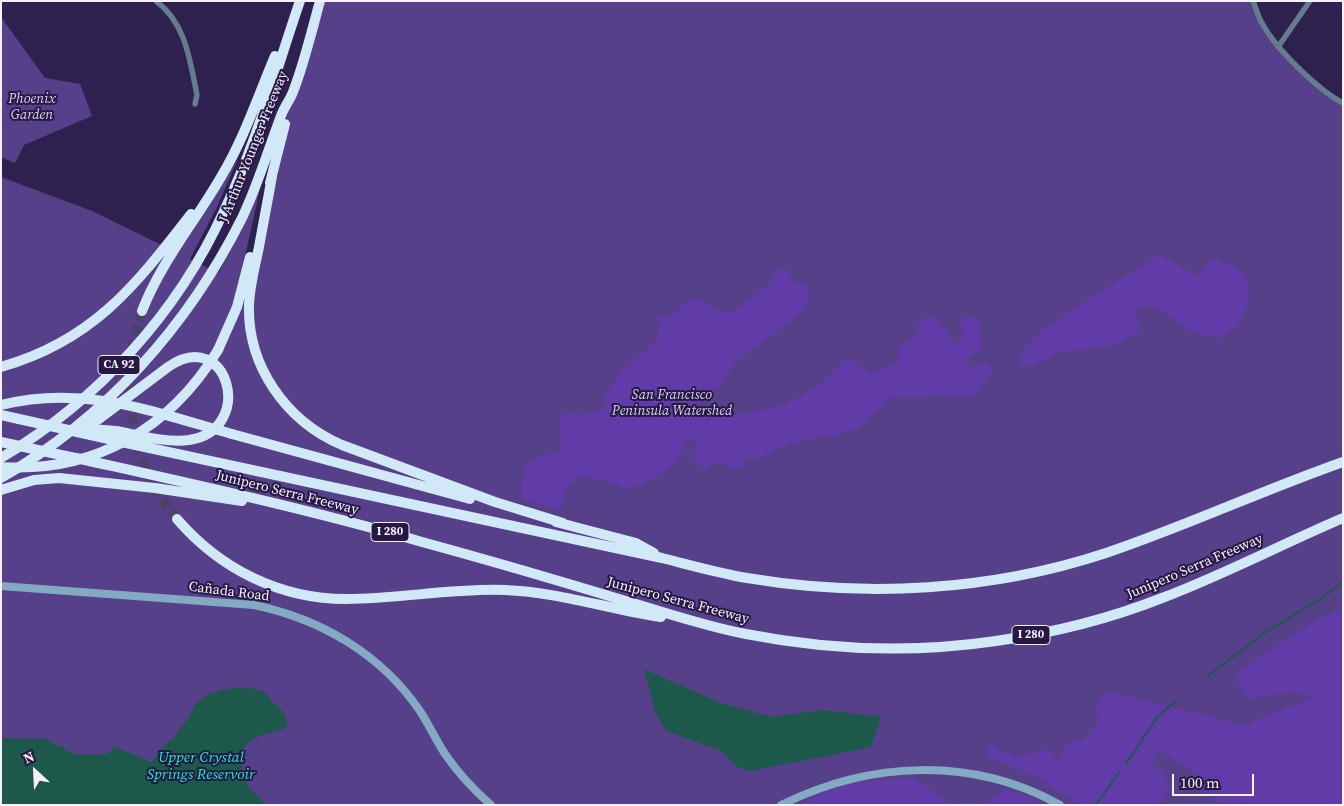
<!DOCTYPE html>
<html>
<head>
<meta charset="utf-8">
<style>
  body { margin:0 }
  #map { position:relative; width:1344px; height:806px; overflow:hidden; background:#2f214f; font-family:"Source Serif 4",serif }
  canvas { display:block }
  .frame { position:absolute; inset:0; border:2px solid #f4f1fd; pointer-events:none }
  .north { position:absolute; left:10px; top:746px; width:50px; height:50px; -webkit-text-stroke:4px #261744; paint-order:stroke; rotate:335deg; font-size:14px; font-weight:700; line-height:20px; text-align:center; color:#f4f1fd }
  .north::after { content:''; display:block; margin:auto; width:18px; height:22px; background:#f4f1fd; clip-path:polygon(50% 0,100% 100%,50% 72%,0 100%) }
  .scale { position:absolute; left:1172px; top:774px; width:82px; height:22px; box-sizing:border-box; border:2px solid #f4f1fd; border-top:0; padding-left:6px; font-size:15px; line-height:18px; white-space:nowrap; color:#f4f1fd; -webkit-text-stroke:4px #261744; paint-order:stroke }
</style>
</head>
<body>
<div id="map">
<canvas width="1344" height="806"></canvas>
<div class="frame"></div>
<div class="north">N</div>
<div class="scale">100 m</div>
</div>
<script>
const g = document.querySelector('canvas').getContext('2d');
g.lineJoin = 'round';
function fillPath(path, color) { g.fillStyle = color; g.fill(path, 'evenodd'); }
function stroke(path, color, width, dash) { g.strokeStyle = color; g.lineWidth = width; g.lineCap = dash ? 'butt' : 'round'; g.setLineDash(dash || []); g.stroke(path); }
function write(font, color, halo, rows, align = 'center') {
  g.font = font + ' "Source Serif 4",serif'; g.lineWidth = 4; g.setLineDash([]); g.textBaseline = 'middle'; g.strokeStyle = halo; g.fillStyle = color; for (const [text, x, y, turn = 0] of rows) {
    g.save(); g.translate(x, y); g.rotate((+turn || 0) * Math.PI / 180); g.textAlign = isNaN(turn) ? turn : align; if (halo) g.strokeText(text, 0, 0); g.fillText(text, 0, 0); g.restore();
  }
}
fillPath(new Path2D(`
  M320,1H1253L1262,23L1278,47L1322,91L1343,103V805H1V177L92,211L178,253L208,208L239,157L216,209L190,259L218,273L235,243L260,189L239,283L250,289L276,160L293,92Z
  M1,17L45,78L80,84L92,116L24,145L15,163L1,157Z`), '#57408a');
fillPath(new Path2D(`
  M1158,255L1184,268L1195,277L1213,258C1221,261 1231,264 1238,269C1258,283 1248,316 1232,330C1229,333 1223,336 1219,338L1189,331L1159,307H1138L1136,317L1141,331L1116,345L1061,352L1036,364L1021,368L1019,365L1024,350L1038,334L1101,290L1145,266Z
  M777,267L787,270L794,283L800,282L810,285L807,299L802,312L734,363L724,377L723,385L696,407L700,414C735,418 777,411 806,393C814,388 826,381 832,374C840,365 835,366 849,359L873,374L901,360L897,349L917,334V324L925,317L936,318L947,332L952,344L964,340L961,321L968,316L978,319L981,339V350L966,358L964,362L973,368L987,362L992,368L987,380L975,394L963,398L943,394L927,397H890L878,412L868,414L866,424L835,436L819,437L789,444L757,459L750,457L744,460L745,466C733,471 727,467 718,461L707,467H701L694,459L696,439L685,441C683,447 681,455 678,459C666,474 644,483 627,489L604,480L580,476L566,488L560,510L522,498C522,491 521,481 523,474C527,457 548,454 562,452L559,416L567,413L579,415L606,409L603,398L622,371L658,340L659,316L674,315L690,298L704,301L714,310L732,312L769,285Z
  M1343,608V772L1341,774L1343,780V805H1251L1249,803L1225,805L1206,793L1201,776L1159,750L1152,763L1165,772L1168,791L1159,805H1082L1037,777L987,756V744L1018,758L1049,749L1058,762L1068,743L1085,738L1100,720L1095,708L1105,691L1244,725L1314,698L1291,692L1247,699L1236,681L1240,670L1314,622Z
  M914,778L950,805H795L846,783Z
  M1005,789L1027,796L1045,805H982Z`), '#613ba8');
fillPath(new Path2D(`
  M644,669L718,702L771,717L823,710L882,717L871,747L750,771L737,767L722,751L666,731L656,714Z
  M237,687C249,689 265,687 270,700C281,707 286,714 288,727C266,737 252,731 239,755L247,785L266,805H1V738L49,739L52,743L58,746L62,745L65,750L79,755L106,754L116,747L151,762L166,743L172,740L189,717L194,705L211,693Z`), '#1c594b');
stroke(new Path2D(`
  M1208,676L1266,632L1325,596L1343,582
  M1126,764L1158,716L1176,701
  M1096,805L1120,771`), '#1c594b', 2);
stroke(new Path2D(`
  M142,311C118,382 129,461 177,519`), '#4d4069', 10, [10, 5]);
stroke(new Path2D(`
  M156,1C186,23 190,61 197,95L195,104
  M1253,1C1256,8 1258,17 1262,23C1275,48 1318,90 1343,103
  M1278,47L1310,1`), '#647c8b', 5.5);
stroke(new Path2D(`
  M1,586L254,605C321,619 381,654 420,711C429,725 436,740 445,754C458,773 474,790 491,805
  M781,805C870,761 972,756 1060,805`), '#83aac2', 8);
stroke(new Path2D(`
  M272,176C268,200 263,224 259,247C255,266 250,285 249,304C247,366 286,421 342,445L495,502L563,523
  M270,183L285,124
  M142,311C161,262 195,222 221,177C244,139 258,96 275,56
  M218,350L237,307L250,257
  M1,367C93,341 135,286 191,214
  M1,415L19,419
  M83,431L168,367C229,325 256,430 189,440C165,443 138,435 116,431
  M232,434L470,499
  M117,441L662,558C690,565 718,573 747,578C866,598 991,591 1106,553C1186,526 1263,490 1343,462
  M1,458C98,400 177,314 224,211C256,144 276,71 300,1
  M76,458C192,484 308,509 422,542C488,560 553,579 619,599C661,611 703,626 746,634C827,650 914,653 996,641C1052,633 1109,619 1162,598C1223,575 1282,544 1343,518
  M1,478C106,418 188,326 242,218C258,185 268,150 281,116C284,107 290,100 293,92C304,64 312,30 320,1
  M1,490L34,480L59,478L155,488L242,501
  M177,519C220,569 280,599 346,599C399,599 452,588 505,590C558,592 609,609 661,617
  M556,522L636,543L654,553`), '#d1e8f7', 10);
stroke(new Path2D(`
  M1,405C84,384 153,412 232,434
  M19,419L113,440
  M79,428L116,431
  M1,442L75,458
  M1,467C94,473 170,429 218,350`), '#d1e8f7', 10);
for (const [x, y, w] of [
  [119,365,42],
  [390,532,38],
  [1031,635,38]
]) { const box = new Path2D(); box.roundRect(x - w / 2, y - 9.5, w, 19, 4); g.fillStyle = '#261744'; g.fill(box); stroke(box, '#f4f1fd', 1); }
write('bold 12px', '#f4f1fd', null, [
  ["CA 92",119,365],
  ["I 280",390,532],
  ["I 280",1031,635]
]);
write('italic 14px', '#d8d2ee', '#261744', [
  ["Phoenix",32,99],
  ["Garden",32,115],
  ["San Francisco",672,395],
  ["Peninsula Watershed",672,411]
]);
write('14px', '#f4f1fd', '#261744', [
  ["J Arthur Younger Freeway",254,147,-68],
  ["Junipero Serra Freeway",287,493,14],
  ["Junipero Serra Freeway",1195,567,-23],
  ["Cañada Road",229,592,7],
  ["Junipero Serra Freeway",678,601,15]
]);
write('italic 15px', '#1bedc7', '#261744', [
  ["Upper Crystal",201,758],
  ["Springs Reservoir",201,775]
]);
</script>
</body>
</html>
